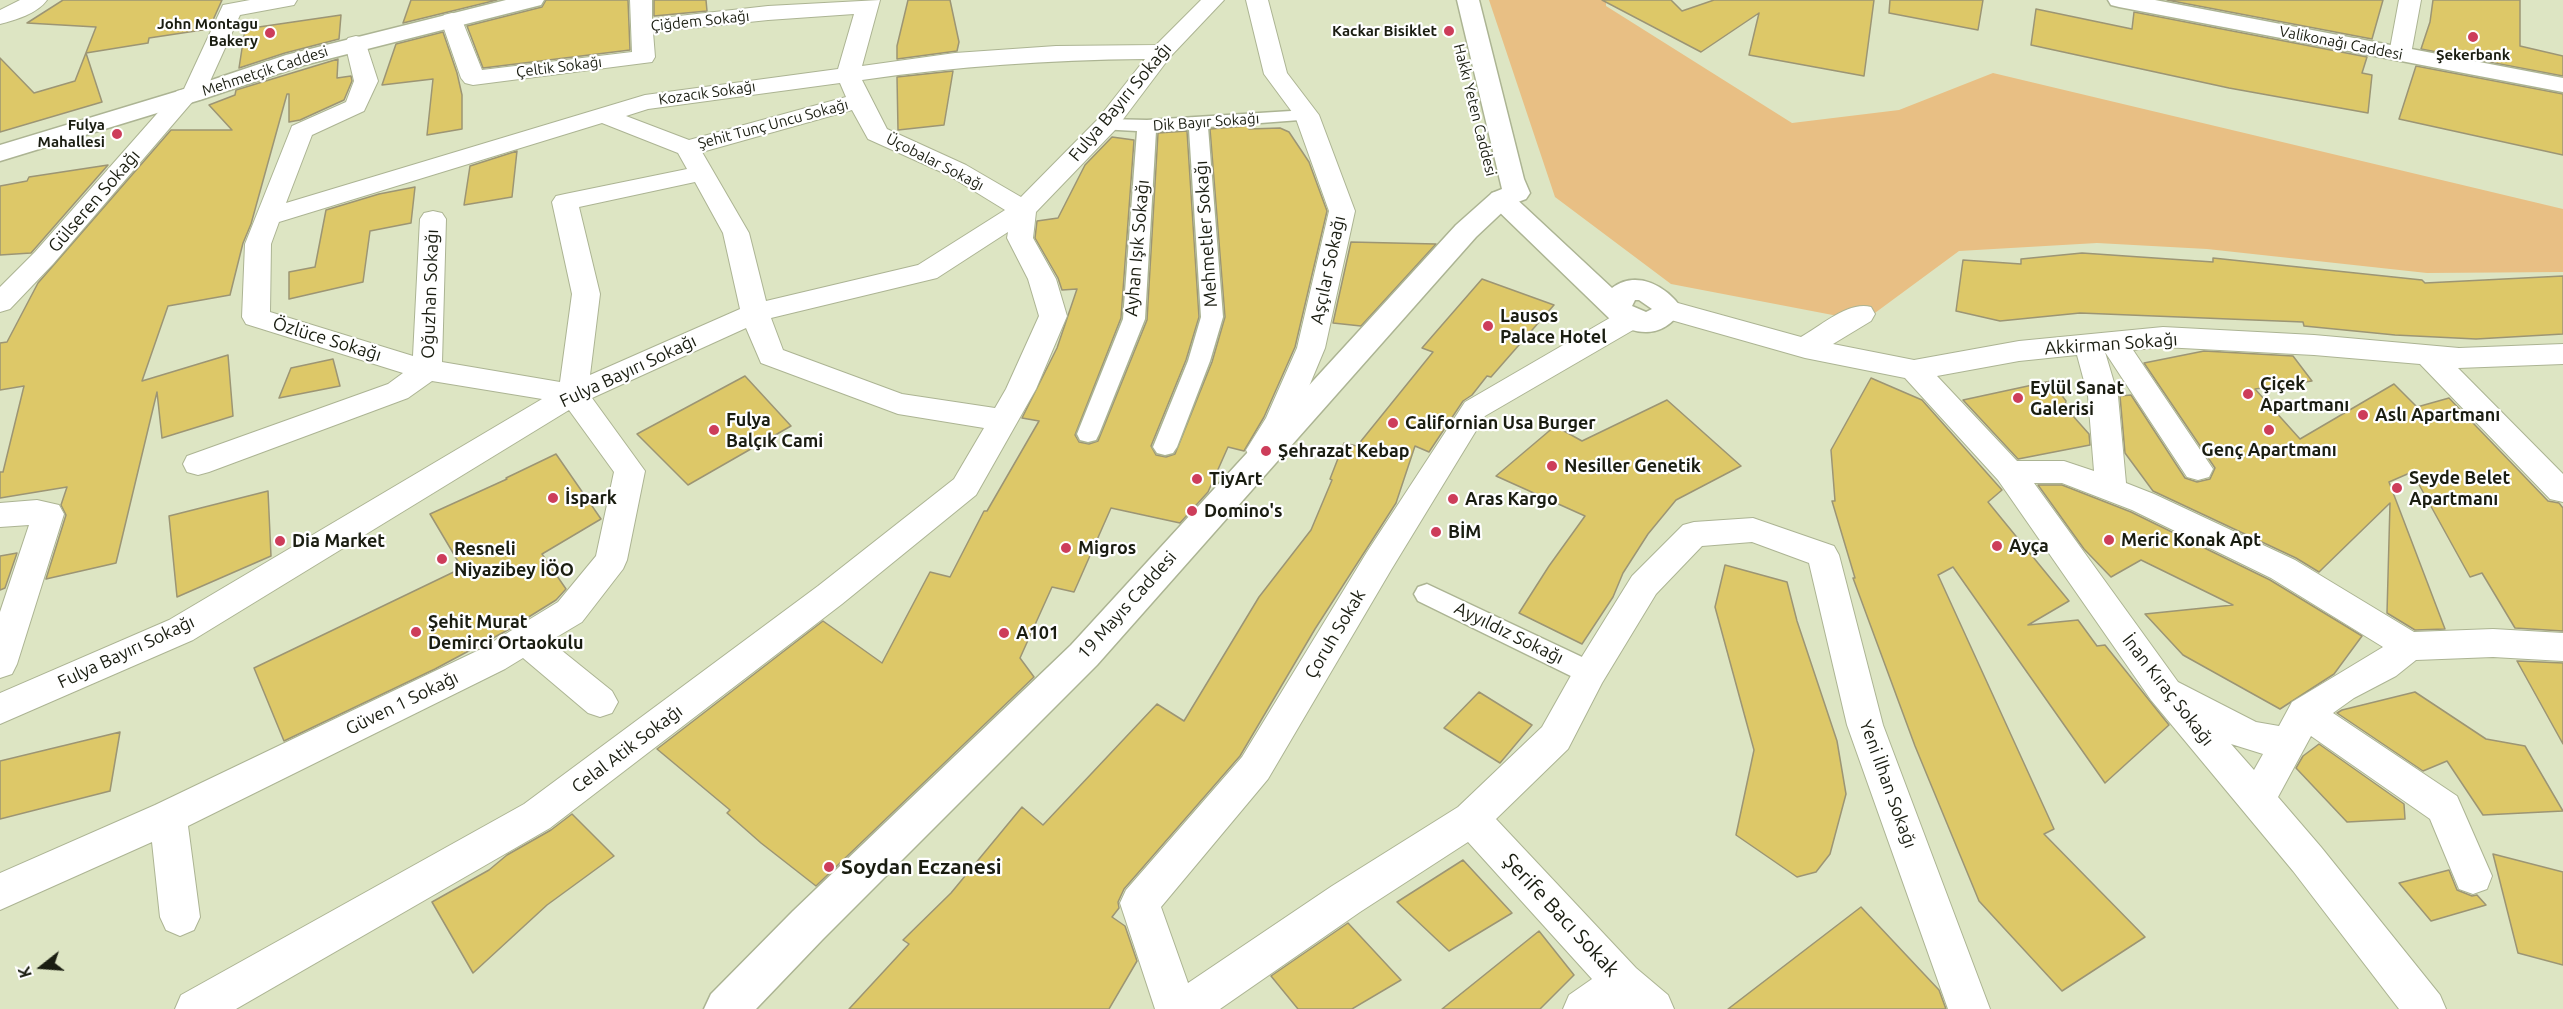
<!DOCTYPE html>
<html>
<head>
<meta charset="utf-8">
<style>
  body { margin:0 }
  #map { position:relative; width:2563px; height:1009px; overflow:hidden; background:#dde5c3; font-family:Ubuntu,sans-serif }
  canvas { display:block }
  .north { position:absolute; left:12px; top:937px; width:60px; height:60px; -webkit-text-stroke:4px #fff; paint-order:stroke; rotate:253deg; font-size:16px; font-weight:700; line-height:24px; text-align:center; color:#1a1d11 }
  .north::after { content:''; display:block; margin:auto; width:21px; height:27px; background:#1a1d11; clip-path:polygon(50% 0,100% 100%,50% 72%,0 100%) }
</style>
</head>
<body>
<div id="map">
<canvas width="2563" height="1009"></canvas>
<div class="north">K</div>
</div>
<script>
const g = document.querySelector('canvas').getContext('2d');
g.lineJoin = 'round';
function fillPath(path, color) { g.fillStyle = color; g.fill(path, 'evenodd'); }
function stroke(path, color, width, dash) { g.strokeStyle = color; g.lineWidth = width; g.lineCap = dash ? 'butt' : 'round'; g.setLineDash(dash || []); g.stroke(path); }
function write(font, color, halo, rows, align = 'center') {
  g.font = font + ' Ubuntu,sans-serif'; g.lineWidth = 4.5; g.setLineDash([]); g.textBaseline = 'middle'; g.strokeStyle = halo; g.fillStyle = color; for (const [text, x, y, turn = 0] of rows) {
    g.save(); g.translate(x, y); g.rotate((+turn || 0) * Math.PI / 180); g.textAlign = isNaN(turn) ? turn : align; if (halo) g.strokeText(text, 0, 0); g.fillText(text, 0, 0); g.restore();
  }
}
fillPath(new Path2D(`
  M1489,0H1606V6L1792,123L1899,110L1993,73L2563,209V272L2427,273L2207,249L2097,243L1959,251L1864,321L1671,284L1555,197Z`), '#e8bf84');
const building = new Path2D(`
  M63,0H222L209,29L149,38L148,43L86,53L102,102L0,132V58L34,93L75,81L96,27L27,23Z
  M411,0H497L403,23Z
  M546,0H628L630,50L483,68L467,26L542,7Z
  M654,0H706L707,11L654,16Z
  M908,0H950L959,42L957,51L897,59V46Z
  M1602,0H1671L1682,11L1714,0H1874L1864,76L1749,55L1759,13L1701,52Z
  M1890,0H1983L1978,30L1889,13Z
  M2167,0H2383L2372,39Z
  M2433,0H2520V46L2563,56V76L2421,49L2430,22Z
  M2036,9L2132,29L2134,12L2367,57L2362,73L2372,75L2368,113L2229,88L2031,45Z
  M341,15L339,39L285,53L239,68L245,29Z
  M443,32L457,73L462,95V129L427,135L433,79L382,85L396,44Z
  M338,59L337,78L351,76L352,81L344,100L300,120L289,122V94H287L251,224L243,243L230,295L168,306L142,381L228,355L233,416L162,438L157,392L116,563L46,579L66,515L61,505L67,487L0,498V472H3L24,386L0,390V343L7,342L38,283L171,130H232L209,105L235,95L236,90Z
  M2416,66L2563,94V155L2399,119Z
  M953,71L944,125L898,130L897,77Z
  M1248,126L1249,129L1280,128L1289,132L1309,162L1327,211L1295,347L1264,417L1244,451L1228,447L1208,492L1180,523L1111,508L1074,592L1052,587L1020,658L1034,677L816,886L761,843L727,813L730,810L657,749L823,621L882,663L930,572L950,577L984,511H987L1039,421L1022,418L1057,348L1077,289L1062,290L1058,278L1035,238L1037,221L1058,218L1085,165L1112,137L1134,140L1121,318L1075,435L1079,442L1089,444L1098,441L1147,320L1158,133L1187,131L1199,317L1186,360L1151,446L1156,455L1166,457L1175,454L1212,362L1225,317L1210,129Z
  M517,151L512,197L464,205L470,166Z
  M108,165L31,253L0,255V186L27,181L29,177Z
  M415,187L411,223L370,231L363,282L289,299V272L315,267L326,210L379,194Z
  M1351,242L1436,244L1361,326L1333,323Z
  M2082,253L2213,262V258L2422,280L2425,283L2563,276V334L2476,339L2395,335L2304,326L2303,322L2080,313L2000,321L1956,311L1963,260L2021,264V259Z
  M1482,279L1554,305L1491,377L1487,376L1472,395L1463,401L1429,452L1415,446L1396,503L1315,629L1240,756L1124,889L1118,902L1119,908L1112,917L1125,926L1137,961L1109,1009H849L909,944L903,940L951,893L1022,807L1043,825L1157,704L1184,721L1259,597L1311,530L1332,480L1330,479L1344,443L1357,446L1433,352L1422,348Z
  M2204,351L2293,356L2312,381L2255,389L2300,439L2394,384L2417,407L2449,398L2548,501L2559,503L2563,508V631L2515,628L2482,573L2470,577L2412,472L2389,482L2445,629L2415,630L2387,613L2390,503L2319,572L2296,558L2153,491L2125,453L2120,396L2131,395L2185,478L2197,482L2210,479L2215,468L2144,363Z
  M333,359L340,386L279,398L291,368Z
  M745,376L791,426L688,485L637,434Z
  M1871,378L1922,400L2002,490L1988,502L2069,601L2028,625L2078,620L2097,646L2105,645L2169,725L2105,783L1953,567L1938,575L2054,829L2044,834L2145,937L2062,991L1979,901L1915,746L1853,578H1855L1832,501H1835L1831,450Z
  M2051,381L2066,401L2065,407L2089,434L2090,445L2018,459L1963,400Z
  M1667,400L1741,466L1676,500L1648,534L1623,573L1613,597L1582,644L1519,613L1549,566L1585,516L1496,476L1555,426L1582,441Z
  M556,454L601,519L542,554L566,589L556,600L506,631L435,669L284,741L254,668L462,568L430,514L507,479L506,478Z
  M2038,485H2062L2131,512L2270,580L2362,636L2334,674L2280,709L2183,655L2145,614L2233,605L2141,560L2111,577L2084,549Z
  M268,491L271,556L177,597L169,516Z
  M17,553L5,588L0,590V556Z
  M1725,565L1787,582L1797,621L1837,741L1846,794L1830,854L1816,872L1797,877L1736,835L1754,750L1715,607Z
  M2517,661L2563,663V744Z
  M1479,692L1532,725L1500,763L1444,728Z
  M2415,692L2486,739L2525,746L2563,811L2483,815L2447,761L2423,771L2337,713L2342,710Z
  M120,732L110,791L0,819V761Z
  M2319,744L2404,804L2405,819L2347,822L2296,768L2303,756Z
  M572,814L614,856L547,905L473,973L432,902L489,870L507,855L551,830Z
  M2493,854L2563,872V965L2518,953Z
  M1463,860L1512,913L1449,951L1397,902Z
  M2449,870L2457,890L2472,896L2477,895L2486,905L2431,921L2399,883Z
  M1861,907L1939,990L1946,1009H1728Z
  M1348,923L1401,980L1352,1009H1298L1271,976Z
  M1539,931L1574,975L1540,1009H1442Z`);
fillPath(building, '#ddc868');
stroke(building, '#9c9574', 1.5);
const pedestrian = new Path2D(`
  M1307,110L1313,111L1316,115L1313,119L1208,127L1223,317L1210,361L1177,447L1173,453L1165,455L1157,453L1153,447L1188,361L1201,317L1189,129L1156,131L1145,319L1099,434L1096,440L1088,442L1080,440L1077,434L1123,319L1137,131L1099,129L1097,125L1099,121L1106,119L1147,120Z
  M1427,584L1599,665L1603,673L1599,681L1590,684L1581,681L1418,601L1414,594L1418,587Z`);
const minor = new Path2D(`
  M20,0H47C37,14 15,20 0,24V10Z
  M250,0H297L294,5L240,15L202,99L193,101L53,264L10,309L0,312V287L35,252L177,91L184,89L223,5Z
  M630,0H652V19L768,6L880,0L862,66L955,53L1056,46L1156,45L1201,0H1224L1170,57L1115,130L1036,212L1033,238L1056,279L1067,316L1036,389L976,495L842,604L550,828L236,1009H175L181,995L524,804L818,586L954,479L984,428L898,414L761,363L746,328L592,398L645,471L627,560L623,569L582,622L550,641L612,691L618,702L612,713L600,717L588,713L523,658L505,669L188,826L200,917L194,930L180,936L166,930L160,917L152,842L0,910V873L155,805L481,649L558,602L596,556L614,472L569,410L193,640L0,724V693L169,620L542,399L432,381L408,398L209,472L198,475L187,472L183,464L187,456L388,384L403,373L246,324L242,317L245,244L292,126L346,102L354,81L345,43L348,38L356,36L364,38L378,81L364,111L312,135L286,203L645,95L838,69L854,14L768,20L653,32L655,57L652,62L473,85L465,83L461,78L441,20L444,15L452,13L460,15L482,70L632,52ZM1145,59L1097,120L1021,197L966,165L887,129L862,80C959,66 1047,60 1145,59ZM840,83L846,97L689,140L626,116L648,109ZM852,110L868,139L948,175L1005,210L918,265L766,301L749,233L702,152ZM602,123L678,153L687,169L565,194L556,196L552,202L572,294L560,382L442,362L446,219L442,213L433,211L424,213L420,219L413,356L270,312L271,244L279,222ZM695,182L723,233L740,309L590,375L600,294L579,207ZM1008,232L1007,238L1028,279L1039,316L1006,389L995,408L902,394L783,350L771,318L937,278Z
  M1246,0H1268L1287,73L1319,115L1355,211L1325,348L1295,420L1272,458L1261,461L1250,458L1246,450L1266,418L1297,348L1329,211L1295,116L1264,74Z
  M2399,0H2421L2411,54L2408,59L2400,61L2392,59L2389,54Z
  M1667,300L1801,337C1821,326 1848,301 1871,307L1875,314L1871,321L1833,344L1914,360L2019,341L2163,327L2314,335L2459,348L2563,344V364L2458,368L2563,474V502L2550,499L2420,364L2314,355L2163,347L2133,350L2213,469L2209,477L2198,480L2187,477L2105,352L2118,396L2126,483L2154,494L2295,560L2414,632L2493,629L2563,633V661L2493,657L2416,660L2396,676L2354,698L2333,713L2457,796L2492,876L2487,889L2473,894L2459,889L2430,819L2311,736L2278,797L2321,847L2440,995L2446,1009H2399L2293,871L2151,700L1998,480L1905,378L1805,358L1657,316L1653,309L1657,302ZM2077,355L2088,396L2094,471L2064,461H2017L1937,376L2019,361ZM2034,483H2062L2132,510L2271,578L2383,647L2292,702L2279,726L2256,722L2178,682ZM2231,744L2263,754L2254,770Z
  M1630,310L1640,312L1644,319L1640,326L1485,416L1391,570L1268,779L1161,907L1188,983L1332,886L1458,807L1542,727L1578,663L1632,576L1683,525L1694,522L1753,518L1834,546L1839,555L1883,725L1990,1009H1948L1847,725L1809,563L1752,542L1702,546L1656,594L1602,683L1568,749L1496,819L1636,968L1668,995L1674,1009H1563L1569,995L1592,979L1468,842L1360,912L1220,1009H1155L1120,903L1126,890L1242,757L1367,552L1465,402L1620,312Z
  M37,500L59,505L64,514L17,664L12,674L0,678V612L29,525L0,527V503Z`);
const tertiary = new Path2D(`
  M506,0H544L541,5L304,65L203,99L0,161V145L185,89L286,55Z
  M2108,0H2155L2563,78V92L2119,7L2111,5Z
  M1501,191L1510,193L1612,288C1637,269 1668,287 1682,309C1665,338 1637,337 1611,320L1492,205L1488,199L1492,193ZM1635,300H1639L1652,309L1646,312L1632,306Z`);
const secondary = new Path2D(`
  M1457,0H1479L1524,179L1530,193L1526,199L1510,205L1476,237L1097,665L823,939L756,1009H704L711,994L793,911L1071,645L1456,225L1492,193L1502,189Z`);
stroke(pedestrian, '#acb493', 3);
stroke(minor, '#acb493', 2);
stroke(tertiary, '#acb493', 3);
stroke(secondary, '#acb493', 3);
fillPath(pedestrian, '#fff');
fillPath(minor, '#fff');
fillPath(tertiary, '#fff');
fillPath(secondary, '#fff');
for (const [x, y, r, color] of [
  [1449,31,6,"#cd3d5a"],
  [270,33,6,"#cd3d5a"],
  [2473,37,6,"#cd3d5a"],
  [117,134,6,"#cd3d5a"],
  [1488,326,6,"#cd3d5a"],
  [2248,394,6,"#cd3d5a"],
  [2018,398,6,"#cd3d5a"],
  [2363,415,6,"#cd3d5a"],
  [1393,423,6,"#cd3d5a"],
  [714,430,6,"#cd3d5a"],
  [2269,430,6,"#cd3d5a"],
  [1266,451,6,"#cd3d5a"],
  [1552,466,6,"#cd3d5a"],
  [1197,479,6,"#cd3d5a"],
  [2397,488,6,"#cd3d5a"],
  [553,498,6,"#cd3d5a"],
  [1453,499,6,"#cd3d5a"],
  [1192,511,6,"#cd3d5a"],
  [1436,532,6,"#cd3d5a"],
  [2109,540,6,"#cd3d5a"],
  [280,541,6,"#cd3d5a"],
  [1997,546,6,"#cd3d5a"],
  [1066,548,6,"#cd3d5a"],
  [442,559,6,"#cd3d5a"],
  [416,632,6,"#cd3d5a"],
  [1004,633,6,"#cd3d5a"],
  [829,867,6,"#cd3d5a"]
]) { const dot = new Path2D(); dot.arc(x, y, r, 0, 2 * Math.PI); g.fillStyle = color; g.fill(dot); stroke(dot, '#fff', 2); }
write('15px', '#1a1d11', '#fff', [
  ["Çiğdem Sokağı",700,21,-6],
  ["Valikonağı Caddesi",2341,43,11],
  ["Çeltik Sokağı",559,67,-7],
  ["Mehmetçik Caddesi",265,71,-18],
  ["Kozacık Sokağı",707,93,-8],
  ["Hakkı Yeten Caddesi",1475,110,76],
  ["Dik Bayır Sokağı",1206,122,-4],
  ["Şehit Tunç Uncu Sokağı",773,124,-15],
  ["Üçobalar Sokağı",935,162,27]
]);
write('bold 15px', '#1a1d11', '#fff', [
  ["John Montagu",258,24],
  ["Bakery",258,41],
  ["Kackar Bisiklet",1437,31],
  ["Şekerbank",2473,55,"center"],
  ["Fulya",105,125],
  ["Mahallesi",105,142]
], 'right');
write('18px', '#1a1d11', '#fff', [
  ["Fulya Bayırı Sokağı",1120,102,-50],
  ["Gülseren Sokağı",94,201,-49],
  ["Mehmetler Sokağı",1206,234,-94],
  ["Ayhan Işık Sokağı",1137,248,-85],
  ["Aşçılar Sokağı",1328,270,-78],
  ["Oğuzhan Sokağı",430,294,-88],
  ["Özlüce Sokağı",327,339,17],
  ["Akkirman Sokağı",2111,344,-4],
  ["Fulya Bayırı Sokağı",628,371,-25],
  ["19 Mayıs Caddesi",1127,605,-48],
  ["Ayyıldız Sokağı",1509,633,26],
  ["Çoruh Sokak",1335,634,-59],
  ["Fulya Bayırı Sokağı",126,652,-25],
  ["İnan Kıraç Sokağı",2168,690,52],
  ["Güven 1 Sokağı",402,703,-26],
  ["Celal Atik Sokağı",627,749,-37],
  ["Yeni İlhan Sokağı",1888,784,70]
]);
write('bold 18px', '#1a1d11', '#fff', [
  ["Lausos",1500,316],
  ["Palace Hotel",1500,337],
  ["Çiçek",2260,384],
  ["Apartmanı",2260,405],
  ["Eylül Sanat",2030,388],
  ["Galerisi",2030,409],
  ["Aslı Apartmanı",2375,415],
  ["Fulya",726,420],
  ["Balçık Cami",726,441],
  ["Californian Usa Burger",1405,423],
  ["Genç Apartmanı",2269,450,"center"],
  ["Şehrazat Kebap",1278,451],
  ["Nesiller Genetik",1564,466],
  ["Seyde Belet",2409,478],
  ["Apartmanı",2409,499],
  ["TiyArt",1209,479],
  ["İspark",565,498],
  ["Aras Kargo",1465,499],
  ["Domino's",1204,511],
  ["BİM",1448,532],
  ["Meric Konak Apt",2121,540],
  ["Dia Market",292,541],
  ["Ayça",2009,546],
  ["Migros",1078,548],
  ["Resneli",454,549],
  ["Niyazibey İÖO",454,570],
  ["Şehit Murat",428,622],
  ["Demirci Ortaokulu",428,643],
  ["A101",1016,633]
], 'left');
write('bold 21px', '#1a1d11', '#fff', [
  ["Soydan Eczanesi",841,867]
], 'left');
write('21px', '#1a1d11', '#fff', [
  ["Şerife Bacı Sokak",1561,915,47]
]);
</script>
</body>
</html>
